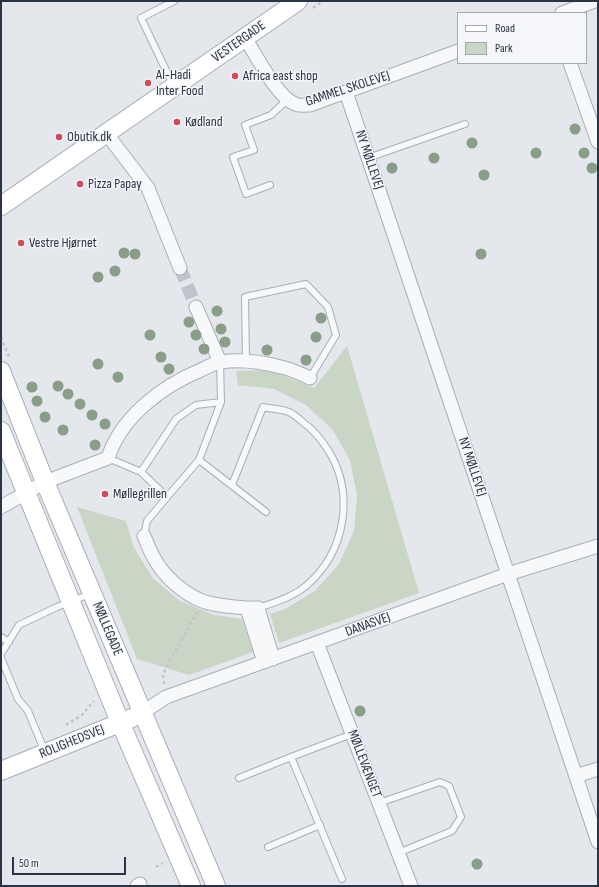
<!DOCTYPE html>
<html>
<head>
<meta charset="utf-8">
<style>
  body { margin:0 }
  #map { position:relative; width:599px; height:887px; overflow:hidden; background:#e4e7ec; font-family:"Sofia Sans Condensed",sans-serif }
  canvas { display:block }
  .frame { position:absolute; inset:0; border:2px solid #2b3445; pointer-events:none }
  .legend { position:absolute; left:457px; top:12px; width:130px; height:52px; box-sizing:border-box; background:#f4f6f9; border:1px solid #a4a8b1; margin:0; padding:5px 7px; list-style:none; font-size:12px; color:#2b3445 }
  .legend li { display:flex; align-items:center; gap:8px; height:20px }
  .legend b { width:20px; border:1px solid #a4a8b1 }
  .scale { position:absolute; left:12px; top:857px; width:114px; height:18px; box-sizing:border-box; border:2px solid #2b3445; border-top:0; padding-left:5px; font-size:12px; line-height:14px; white-space:nowrap; color:#2b3445; -webkit-text-stroke:3px #f4f6f9; paint-order:stroke }
</style>
</head>
<body>
<div id="map">
<canvas width="599" height="887"></canvas>
<div class="frame"></div>
<ul class="legend">
<li><b style="height:5px;background:#fff"></b>Road</li>
<li><b style="height:11px;background:#c9d6c5"></b>Park</li>
</ul>
<div class="scale">50 m</div>
</div>
<script>
const g = document.querySelector('canvas').getContext('2d');
g.lineJoin = 'round';
function fillPath(path, color) { g.fillStyle = color; g.fill(path, 'evenodd'); }
function stroke(path, color, width, dash) { g.strokeStyle = color; g.lineWidth = width; g.lineCap = dash ? 'butt' : 'round'; g.setLineDash(dash || []); g.stroke(path); }
function write(font, color, halo, rows, align = 'center') {
  g.font = font + ' "Sofia Sans Condensed",sans-serif'; g.lineWidth = 3; g.setLineDash([]); g.textBaseline = 'middle'; g.strokeStyle = halo; g.fillStyle = color; for (const [text, x, y, turn = 0] of rows) {
    g.save(); g.translate(x, y); g.rotate((+turn || 0) * Math.PI / 180); g.textAlign = isNaN(turn) ? turn : align; if (halo) g.strokeText(text, 0, 0); g.fillText(text, 0, 0); g.restore();
  }
}
fillPath(new Path2D(`
  M347,346L419,593L279,643L270,614L285,609L315,591L339,564L354,531L357,495L350,460L332,429L306,405L274,389L238,385L236,371L269,370L314,388Z
  M77,507L126,521L134,548L153,578L180,601L214,615L242,619L253,652L189,675L137,659Z`), '#c9d6c5');
stroke(new Path2D(`
  M180,268L196,307`), '#bfc3cb', 13, [13, 6]);
const lane = new Path2D(`
  M173,85L141,18L174,1
  M368,158L465,124
  M270,185L246,194L233,157L254,150L245,125L271,115L287,100
  M246,361L245,297L306,284L328,307L336,335L310,378
  M108,458L141,472L167,497L147,521L144,536
  M199,460L266,512
  M141,472L176,419L196,405L221,402
  M232,485L263,407C271,409 281,409 289,412C296,415 303,423 309,427C317,434 322,441 328,450C355,493 346,551 307,585C293,597 276,602 258,608
  M167,497L199,460L221,402L220,362
  M1,637L9,642
  M1,654L19,625L57,607L90,594
  M1,658L18,699L28,711L45,752
  M239,778L291,757
  M379,803L440,782L449,786L461,817L452,831L398,853
  M268,847L320,825
  M342,879L291,757L352,734`);
const street = new Path2D(`
  M562,13L595,1
  M245,38C257,56 276,96 295,104C299,106 306,105 310,105L458,51
  M570,63L598,142
  M346,92L598,842
  M106,133L148,188L180,268
  M196,307L220,362
  M1,507L45,482L108,458C121,417 162,386 201,370C207,367 214,363 221,362C240,359 262,362 281,367C291,369 301,374 310,378
  M144,536C147,543 150,551 154,558C164,577 185,595 205,602C219,606 233,607 247,608L264,662
  M247,608H258L273,659
  M317,643L411,886
  M142,713L166,697L508,574L598,546
  M576,776L598,769
  M137,886L140,884`);
const secondary = new Path2D(`
  M1,206L298,1
  M1,371L45,482L216,886
  M1,431L120,722L191,886
  M1,771L132,718`);
stroke(lane, '#a9aeb7', 8);
stroke(street, '#a9aeb7', 15);
stroke(secondary, '#a9aeb7', 20);
stroke(new Path2D(`
  M313,8L323,1
  M1,337L9,357
  M164,684L163,674L197,612
  M66,725L82,715L94,701
  M156,867L163,863`), '#c2c5cb', 2.5, [3, 3]);
stroke(lane, '#f7f8fa', 6);
stroke(street, '#f7f8fa', 13);
stroke(secondary, '#fff', 18);
g.fillStyle = '#899d89';
for (const [x, y] of [
  [575,129],
  [472,143],
  [536,153],
  [584,153],
  [434,158],
  [392,168],
  [592,168],
  [484,175],
  [124,253],
  [135,254],
  [481,254],
  [115,271],
  [98,277],
  [217,311],
  [321,318],
  [189,322],
  [221,329],
  [150,335],
  [196,335],
  [316,337],
  [225,342],
  [204,349],
  [267,350],
  [161,357],
  [306,360],
  [98,364],
  [169,369],
  [118,377],
  [58,386],
  [32,387],
  [68,394],
  [37,401],
  [80,404],
  [92,415],
  [45,417],
  [105,424],
  [63,430],
  [95,445],
  [360,711],
  [477,864]
]) { g.beginPath(); g.arc(x, y, 5.5, 0, 2 * Math.PI); g.fill(); }
for (const [x, y, r, color] of [
  [235,76,4,"#d1495b"],
  [148,83,4,"#d1495b"],
  [177,122,4,"#d1495b"],
  [59,137,4,"#d1495b"],
  [80,184,4,"#d1495b"],
  [21,243,4,"#d1495b"],
  [105,494,4,"#d1495b"]
]) { const dot = new Path2D(); dot.arc(x, y, r, 0, 2 * Math.PI); g.fillStyle = color; g.fill(dot); stroke(dot, '#f4f6f9', 1.5); }
write('14px', '#2b3445', '#f4f6f9', [
  ["VESTERGADE",239,42,-35],
  ["GAMMEL SKOLEVEJ",348,89,-18],
  ["NY MØLLEVEJ",369,160,71],
  ["NY MØLLEVEJ",472,467,71],
  ["DANASVEJ",368,625,-20],
  ["MØLLEGADE",107,629,67],
  ["ROLIGHEDSVEJ",72,742,-22],
  ["MØLLEVÆNGET",364,764,69]
]);
write('14px', '#2b3445', '#f4f6f9', [
  ["Al-Hadi",156,75],
  ["Inter Food",156,91],
  ["Africa east shop",243,76],
  ["Kødland",185,122],
  ["Obutik.dk",67,137],
  ["Pizza Papay",88,184],
  ["Vestre Hjørnet",29,243],
  ["Møllegrillen",113,494]
], 'left');
</script>
</body>
</html>
